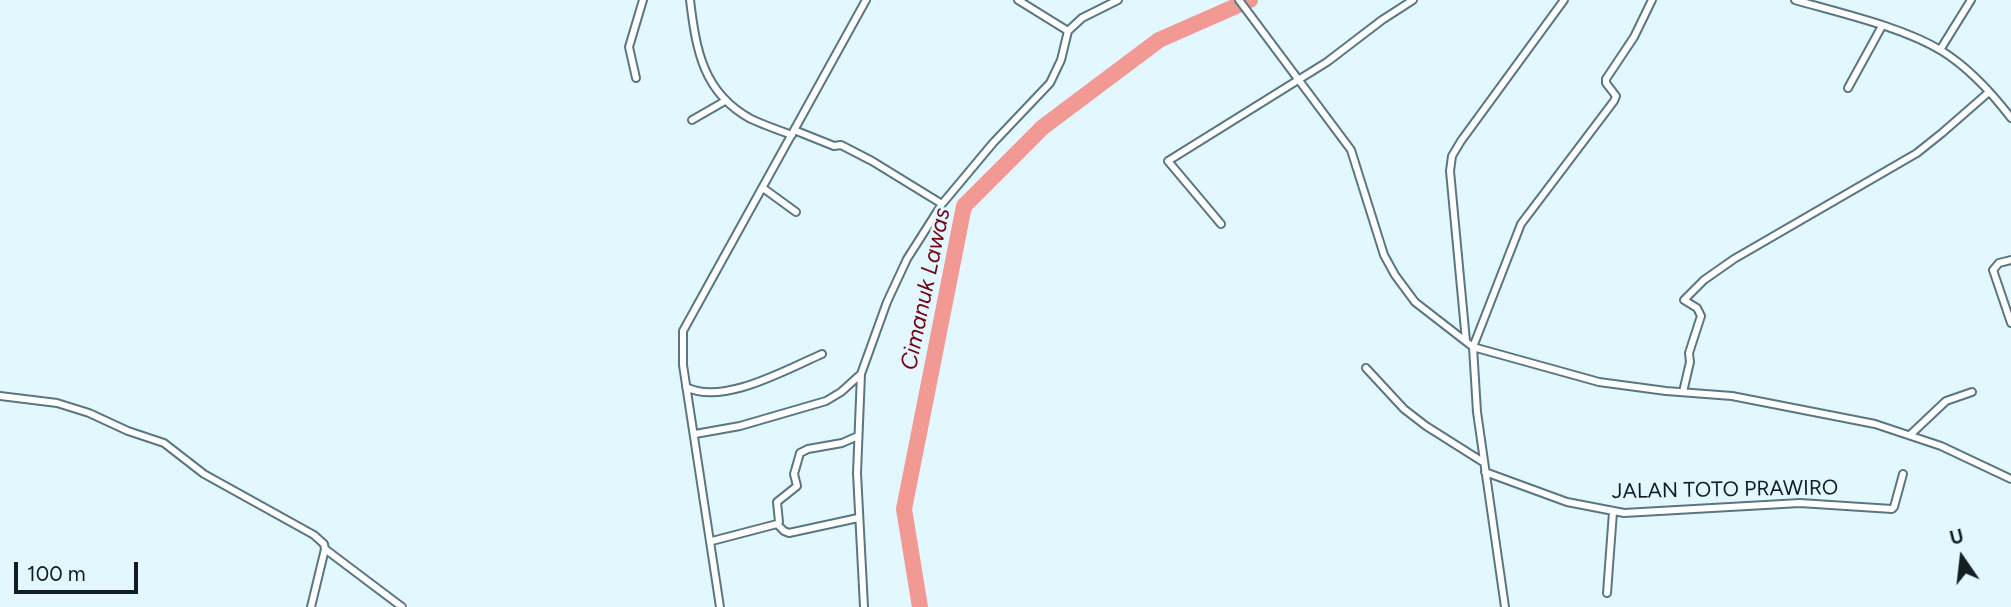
<!DOCTYPE html>
<html>
<head>
<meta charset="utf-8">
<style>
  body { margin:0 }
  #map { position:relative; width:2011px; height:607px; overflow:hidden; background:#e3f7fe; font-family:Figtree,sans-serif }
  canvas { display:block }
  .north { position:absolute; left:1927px; top:523px; width:70px; height:70px; -webkit-text-stroke:5px #e3f7fe; paint-order:stroke; rotate:346deg; font-size:19px; font-weight:700; line-height:28px; text-align:center; color:#121e22 }
  .north::after { content:''; display:block; margin:auto; width:24px; height:32px; background:#121e22; clip-path:polygon(50% 0,100% 100%,50% 72%,0 100%) }
  .scale { position:absolute; left:14px; top:562px; width:124px; height:32px; box-sizing:border-box; border:4px solid #121e22; border-top:0; padding-left:9px; font-size:21px; line-height:24px; white-space:nowrap; color:#121e22; -webkit-text-stroke:5px #e3f7fe; paint-order:stroke }
</style>
</head>
<body>
<div id="map">
<canvas width="2011" height="607"></canvas>
<div class="north">U</div>
<div class="scale">100 m</div>
</div>
<script>
const g = document.querySelector('canvas').getContext('2d');
g.lineJoin = 'round';
function stroke(path, color, width, dash) { g.strokeStyle = color; g.lineWidth = width; g.lineCap = dash ? 'butt' : 'round'; g.setLineDash(dash || []); g.stroke(path); }
function write(font, color, halo, rows, align = 'center') {
  g.font = font + ' Figtree,sans-serif'; g.lineWidth = 6; g.setLineDash([]); g.textBaseline = 'middle'; g.strokeStyle = halo; g.fillStyle = color; for (const [text, x, y, turn = 0] of rows) {
    g.save(); g.translate(x, y); g.rotate((+turn || 0) * Math.PI / 180); g.textAlign = isNaN(turn) ? turn : align; if (halo) g.strokeText(text, 0, 0); g.fillText(text, 0, 0); g.restore();
  }
}
stroke(new Path2D(`
  M920,607L904,509L964,206L1043,127L1159,40L1250,0`), '#f29993', 16);
const minor = new Path2D(`
  M690,0C696,50 703,93 751,119C764,125 778,130 792,135
  M1018,0L1068,31
  M1239,0L1351,150L1384,255L1395,275L1415,302L1473,347L1477,412L1505,607
  M1652,0L1634,37L1606,79V83L1616,96L1614,101L1521,224L1473,347L1599,382L1666,391L1732,396L1875,424L1941,446L2011,479
  M1795,0C1840,13 1903,27 1942,51C1969,68 1992,93 2011,118
  M1940,50L1971,0
  M636,78L629,47L643,0
  M1848,88L1882,26
  M692,120L725,101
  M794,130L834,146L841,145L872,161L942,204
  M763,188L796,212
  M1221,224L1168,161L1327,62L1382,20L1413,0
  M2011,260L1999,263L1993,270L2011,323
  M1466,341L1450,171L1452,156L1461,141L1564,0
  M1366,368L1404,409L1426,426L1483,462
  M686,387C723,406 787,369 822,354
  M1683,392L1690,362L1689,353L1701,316L1697,308L1684,300L1704,280L1734,259L1917,153L1942,133L1989,92
  M0,396L57,403L89,413L128,431L164,443L204,474L314,535L324,544L325,549L311,607
  M695,434L740,426L826,401L841,392L861,374
  M1910,435L1946,401L1972,392
  M1485,472L1567,502L1624,513L1800,503L1892,509L1894,507L1903,474
  M777,524L784,531L789,533L858,518
  M712,541L777,524L779,522L777,502L797,486L794,474L800,453L808,449L842,443L858,436
  M325,549L402,607
  M1607,593L1613,512
  M720,607L683,365V331L866,0
  M864,607L857,473L861,374L887,302L907,259L942,204L993,143L1050,83L1061,60L1068,31L1082,18L1118,0`);
stroke(minor, '#587781', 10);
stroke(minor, '#fff', 6);
write('21px', '#121e22', '#e3f7fe', [
  ["JALAN TOTO PRAWIRO",1725,490,-1]
]);
write('italic 23px', '#730714', '#e3f7fe', [
  ["Cimanuk Lawas",926,289,-78]
]);
</script>
</body>
</html>
